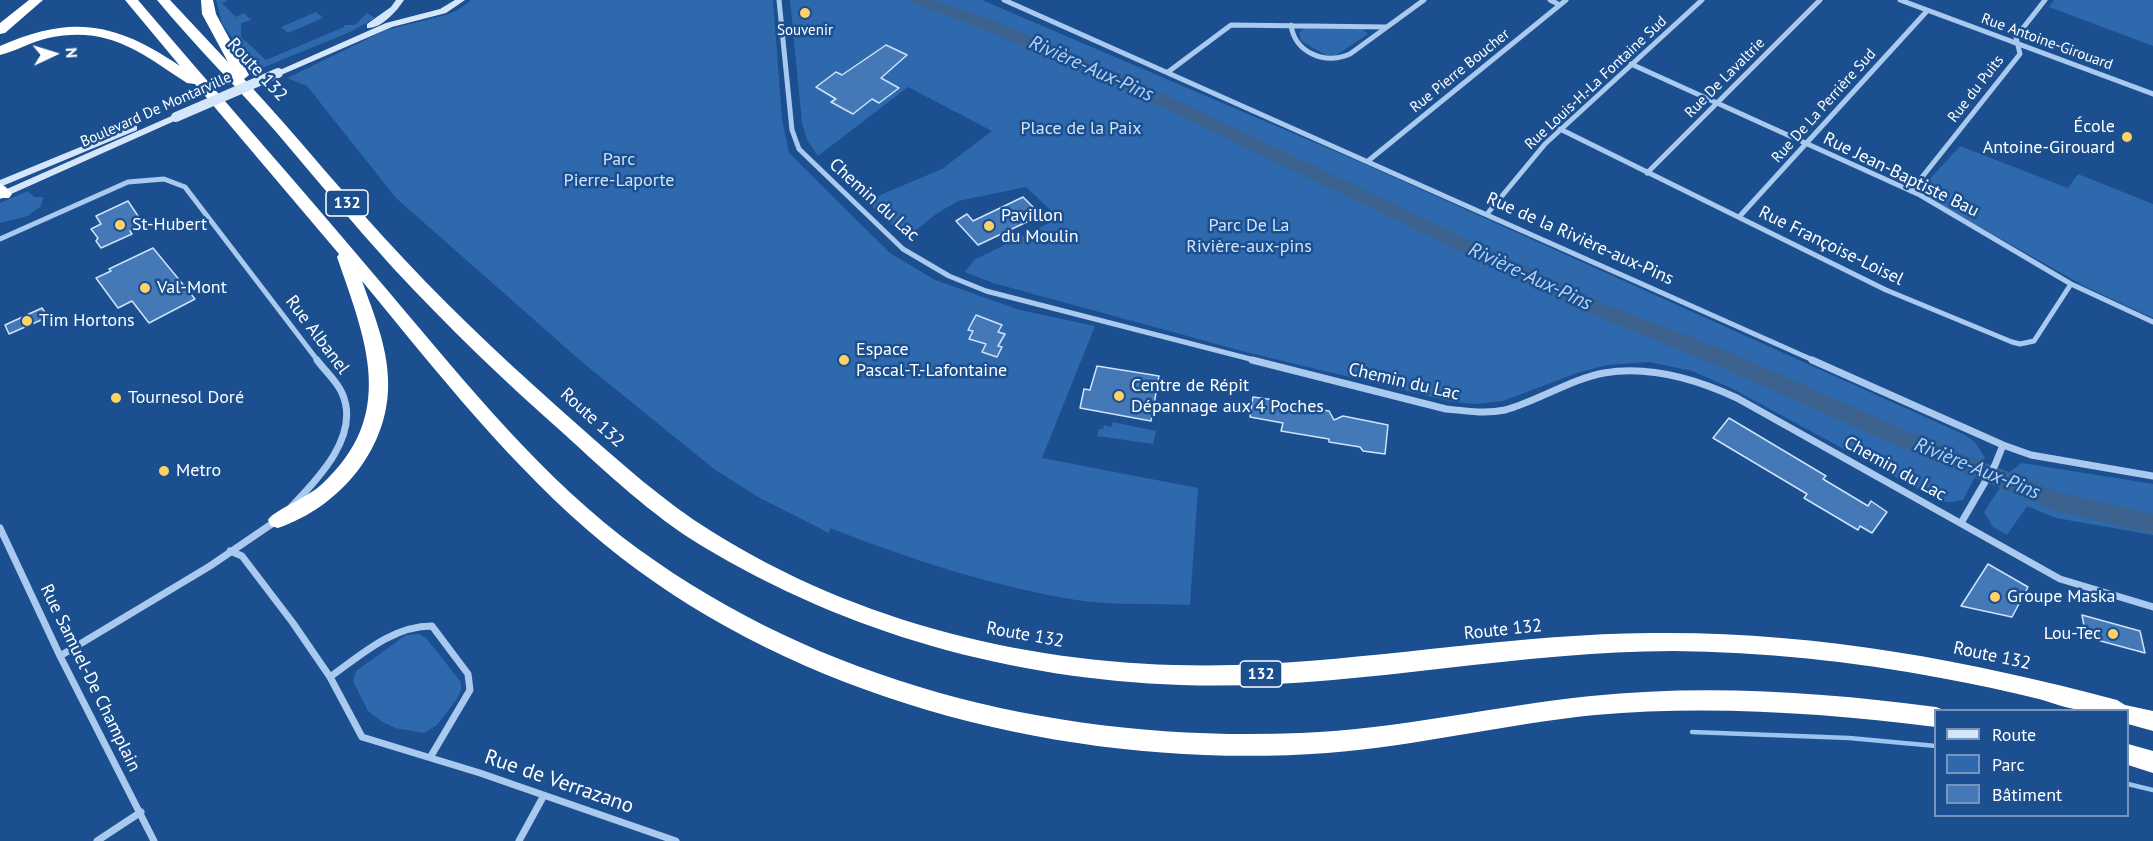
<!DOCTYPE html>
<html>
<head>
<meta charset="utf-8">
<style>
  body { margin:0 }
  #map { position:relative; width:2153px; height:841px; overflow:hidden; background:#1b4f8f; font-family:"PT Sans",sans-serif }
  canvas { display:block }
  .legend { position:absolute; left:1934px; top:709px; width:195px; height:108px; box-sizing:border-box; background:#1b4f8f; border:2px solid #7695bc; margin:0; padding:8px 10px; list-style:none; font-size:18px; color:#fff }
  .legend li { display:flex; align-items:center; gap:12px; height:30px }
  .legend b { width:30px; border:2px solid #7695bc }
  .north { position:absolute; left:24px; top:24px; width:60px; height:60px; -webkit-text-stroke:4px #1b4f8f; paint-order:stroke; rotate:86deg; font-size:16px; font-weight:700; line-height:24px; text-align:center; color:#fff }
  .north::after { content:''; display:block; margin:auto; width:21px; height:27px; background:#fff; clip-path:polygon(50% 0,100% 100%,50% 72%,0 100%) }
</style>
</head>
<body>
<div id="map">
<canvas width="2153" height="841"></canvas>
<ul class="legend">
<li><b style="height:8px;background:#d6e6fa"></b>Route</li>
<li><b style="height:16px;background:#2e69ad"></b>Parc</li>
<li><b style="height:16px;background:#4478b7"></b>Bâtiment</li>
</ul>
<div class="north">N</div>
</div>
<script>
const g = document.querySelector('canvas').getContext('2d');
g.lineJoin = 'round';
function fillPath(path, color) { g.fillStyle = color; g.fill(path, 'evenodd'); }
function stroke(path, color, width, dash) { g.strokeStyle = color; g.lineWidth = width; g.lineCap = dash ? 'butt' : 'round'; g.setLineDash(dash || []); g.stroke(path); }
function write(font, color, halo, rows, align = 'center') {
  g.font = font + ' "PT Sans",sans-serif'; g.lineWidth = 5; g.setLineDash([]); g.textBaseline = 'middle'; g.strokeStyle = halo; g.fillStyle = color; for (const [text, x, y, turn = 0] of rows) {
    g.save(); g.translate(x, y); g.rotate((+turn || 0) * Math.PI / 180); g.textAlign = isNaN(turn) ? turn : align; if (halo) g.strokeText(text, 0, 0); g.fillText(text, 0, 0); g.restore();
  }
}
fillPath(new Path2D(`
  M216,0H228L222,3L236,17L244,13L251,20L241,23V37L266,60L344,27V25H355L367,13L375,18L350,32L255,71L222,23Z
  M471,0H773L782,119L789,153L890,253L935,280L1020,310L1095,326L1042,458L1198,488L1190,605C1153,603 1113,606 1076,600C992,586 909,559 830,528L829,533L758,497L714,469L582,362L396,198L307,86L287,78L386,30L446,15L458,10Z
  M790,0H982L1367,165L1965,435L1975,442L1985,458L1963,500L1952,502L1940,501L1731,388L1692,371L1649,362L1607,365L1577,373L1503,401L1475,404L1453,402L1246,352L993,283L965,272L974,260L1059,218L1026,187L958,201L936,214L906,238L866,201L942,169L992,131L908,87L818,156L807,140L802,123Z
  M2054,0H2153V46L2049,7Z
  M316,12L323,18L288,33L281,27Z
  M1304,28L1362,29L1368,34L1335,56L1326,55L1301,41L1299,33Z
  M1960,146L2068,188L2078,174L2153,204V318L2086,287L1918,192Z
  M28,191L34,197H43L41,206L28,216L0,223V203Z
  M1113,422L1156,431L1153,444L1097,436L1099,429H1103L1104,425L1111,427Z
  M2022,463L2153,484V535L2056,518L2027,506L2007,535L1993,527L1984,512L2011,471Z
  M419,634L426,638L461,682V690L457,699L437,725L424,733L395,728L381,721L368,711L353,681L356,671L406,635Z`), '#2e69ad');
stroke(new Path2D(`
  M1692,732L1849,738L1936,746
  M2128,784L2153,790`), '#9cc4f0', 4.5);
fillPath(new Path2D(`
  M911,0H934L987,18L1132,79L1600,302L1727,351L1921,437L2059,492L2153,514V534L2056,511L1905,449L1711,363L1586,312L1120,87L975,26L913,3Z`), '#3c6290');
const building = new Path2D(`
  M886,45L907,55L881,78L899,88L879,103L872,99L853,114L831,102L836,99L816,87L836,72L842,75Z
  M1023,197L1035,209L1026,213L1033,219L978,245L956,221L967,214L973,221Z
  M128,201L140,219L137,221L141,226L130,231L132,234L101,248L96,241L98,238L91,229L101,224L96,216Z
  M153,248L195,299L149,323L132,301L118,308L96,278L111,271L109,269Z
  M42,308L48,317L9,334L5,325Z
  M976,315L1002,325L998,332L1005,334L998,346L1002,347L997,357L982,352L986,344L969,339L973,331L968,330Z
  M1097,366L1159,376L1151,421L1080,408L1084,389L1090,390Z
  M1253,397L1275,400L1274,407L1288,404L1329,411L1334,420L1343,416L1388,425L1385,454L1363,451L1360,447L1329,442V439L1281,431L1283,423L1250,417Z
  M1729,418L1826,476L1823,479L1868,506L1871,501L1887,512L1872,533L1860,526L1858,530L1804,498L1807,494L1713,438Z
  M1988,564L2028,587L2012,617L1961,606Z
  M2082,615L2140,631L2145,653L2086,637Z`);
fillPath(building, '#4478b7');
stroke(building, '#cfe3fa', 1.5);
stroke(new Path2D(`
  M779,0L792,130L799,149L903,249L949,276L986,291L1258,361
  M1004,0L1815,361
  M1550,0L1560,5
  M1900,0L2153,94
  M1291,25C1295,53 1325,65 1350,54L1424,0
  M1631,64L1920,195L2071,284L2153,322
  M1168,72L1231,25L1387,27
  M1560,129L1886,290L2012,342L2020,344L2034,341L2071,284
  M1368,161L1566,0
  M1647,173L1820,0
  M1911,191L2020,54L2016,37L2045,0
  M1487,214L1545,144L1702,0
  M1739,217L1927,11
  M0,239L128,182L164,179L185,187L318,361`), '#a9c9ee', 5);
stroke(new Path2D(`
  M1252,360L1446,409C1465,411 1486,414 1505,410C1538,401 1571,379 1604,373C1650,365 1696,379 1737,398L2060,579L2153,607
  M1812,360L2003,445L2031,455L2153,476
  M292,506C318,479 361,435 342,393C337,381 324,370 317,360
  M1961,523L1995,465L2003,445
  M0,528L60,656L154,841
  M230,551L242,556L293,623L330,677L362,737L480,773L676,841
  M60,656L210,566L276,521
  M330,677C361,655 392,626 432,626L468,674L470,690L431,756
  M97,841L141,812
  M519,841L543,797`), '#a9c9ee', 7);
fillPath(new Path2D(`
  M396,0H404C397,11 381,29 367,28V24L391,7Z
  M455,0H465L446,13L392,27L281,75L278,76L273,73L386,23L440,9Z
  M176,114L179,115V119L0,199V192Z
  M134,125L137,126V130L0,187V180Z`), '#d6e6fa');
fillPath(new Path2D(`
  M29,0H43L5,33L0,34V23Z
  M125,0H138C217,93 298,184 377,278C453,367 528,463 621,536C814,684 1060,743 1301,733C1399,729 1494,706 1591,696C1706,684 1822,692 1936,707L1944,710H1936V727C1823,713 1709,705 1595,715C1505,724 1417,746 1327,753C1079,771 799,704 604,544C512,468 438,373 362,281C373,312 387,345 388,379C391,447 340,507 278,528L271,526L268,520C273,511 310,496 321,485C398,415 366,341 337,257L339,254L195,84L187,83C140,52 108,25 48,38C31,42 16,51 0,55V46C73,14 116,23 180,66Z
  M157,0H170L228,62L202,14L201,0H213L216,14L249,75L244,79C299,138 349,201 404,259C459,318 519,373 579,426C621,463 663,501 711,531C875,634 1071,674 1263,664C1393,657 1521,634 1651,633C1810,631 1964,659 2117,700L2125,705L2153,711V731L2128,724V710C2113,710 2097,712 2083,710C2068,709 2053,703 2039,699C2007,691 1974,684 1941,678C1852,661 1763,652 1673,651C1509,651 1346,691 1181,685C1012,679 848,634 702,546C651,515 607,473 563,433C504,381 447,326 394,269C354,225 316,179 277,133C238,88 195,46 157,0Z
  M0,184C6,186 8,189 12,194L9,198H0Z
  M2128,744L2153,751V773L2128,765Z`), '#fff');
stroke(new Path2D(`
  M176,117L278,73`), '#d6e6fa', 10);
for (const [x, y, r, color] of [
  [805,13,6,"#ffd166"],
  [2127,137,6,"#ffd166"],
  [120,225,6,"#ffd166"],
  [989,226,6,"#ffd166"],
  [145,288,6,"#ffd166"],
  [27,321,6,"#ffd166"],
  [844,360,6,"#ffd166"],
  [1119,396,6,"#ffd166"],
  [116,398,6,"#ffd166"],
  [164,471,6,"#ffd166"],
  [1995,597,6,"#ffd166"],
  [2113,634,6,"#ffd166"]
]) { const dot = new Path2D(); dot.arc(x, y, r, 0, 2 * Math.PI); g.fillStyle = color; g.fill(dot); stroke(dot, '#1b4f8f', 2); }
write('15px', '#fff', '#1b4f8f', [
  ["Souvenir",805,31]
]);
write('15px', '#fff', '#1b4f8f', [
  ["Rue Antoine-Girouard",2047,42,20],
  ["Rue Pierre Boucher",1460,71,-39],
  ["Rue De Lavaltrie",1725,78,-45],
  ["Rue Louis-H.-La Fontaine Sud",1596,83,-43],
  ["Rue du Puits",1976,89,-52],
  ["Rue De La Perrière Sud",1824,106,-48],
  ["Boulevard De Montarville",156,110,-24]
]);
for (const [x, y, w] of [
  [347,203,42],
  [1261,674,42]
]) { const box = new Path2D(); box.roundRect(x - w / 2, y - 13, w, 26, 4.5); g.fillStyle = '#1b4f8f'; g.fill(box); stroke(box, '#fff', 1.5); }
write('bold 16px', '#fff', null, [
  ["132",347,203],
  ["132",1261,674]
]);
write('18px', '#fff', '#1b4f8f', [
  ["Route 132",257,70,47],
  ["Rue Jean-Baptiste Bau",1901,175,26],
  ["Chemin du Lac",874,200,42],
  ["Rue de la Rivière-aux-Pins",1580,239,24],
  ["Rue Françoise-Loisel",1831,246,26],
  ["Rue Albanel",317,335,53],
  ["Chemin du Lac",1404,382,13],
  ["Route 132",592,418,42],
  ["Chemin du Lac",1895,469,29],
  ["Route 132",1503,630,-6],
  ["Route 132",1025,635,10],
  ["Route 132",1992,656,12],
  ["Rue Samuel-De Champlain",90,678,64]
]);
write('18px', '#fff', '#1b4f8f', [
  ["École",2115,127,"right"],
  ["Antoine-Girouard",2115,148,"right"],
  ["Pavillon",1001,216],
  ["du Moulin",1001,237],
  ["St-Hubert",132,225],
  ["Val-Mont",157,288],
  ["Tim Hortons",39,321],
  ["Espace",856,350],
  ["Pascal-T.-Lafontaine",856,371],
  ["Centre de Répit",1131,386],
  ["Dépannage aux 4 Poches",1131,407],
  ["Tournesol Doré",128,398],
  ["Metro",176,471],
  ["Groupe Maska",2007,597],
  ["Lou-Tec",2101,634,"right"]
], 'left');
write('18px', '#cfe3fa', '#1b4f8f', [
  ["Place de la Paix",1081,129],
  ["Parc",619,160],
  ["Pierre-Laporte",619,181],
  ["Parc De La",1249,226],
  ["Rivière-aux-pins",1249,247]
]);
write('italic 20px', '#b5d3f5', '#1b4f8f', [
  ["Rivière-Aux-Pins",1091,69,24],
  ["Rivière-Aux-Pins",1530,277,25],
  ["Rivière-Aux-Pins",1977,469,22]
]);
write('21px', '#fff', '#1b4f8f', [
  ["Rue de Verrazano",559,782,19]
]);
</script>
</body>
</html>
